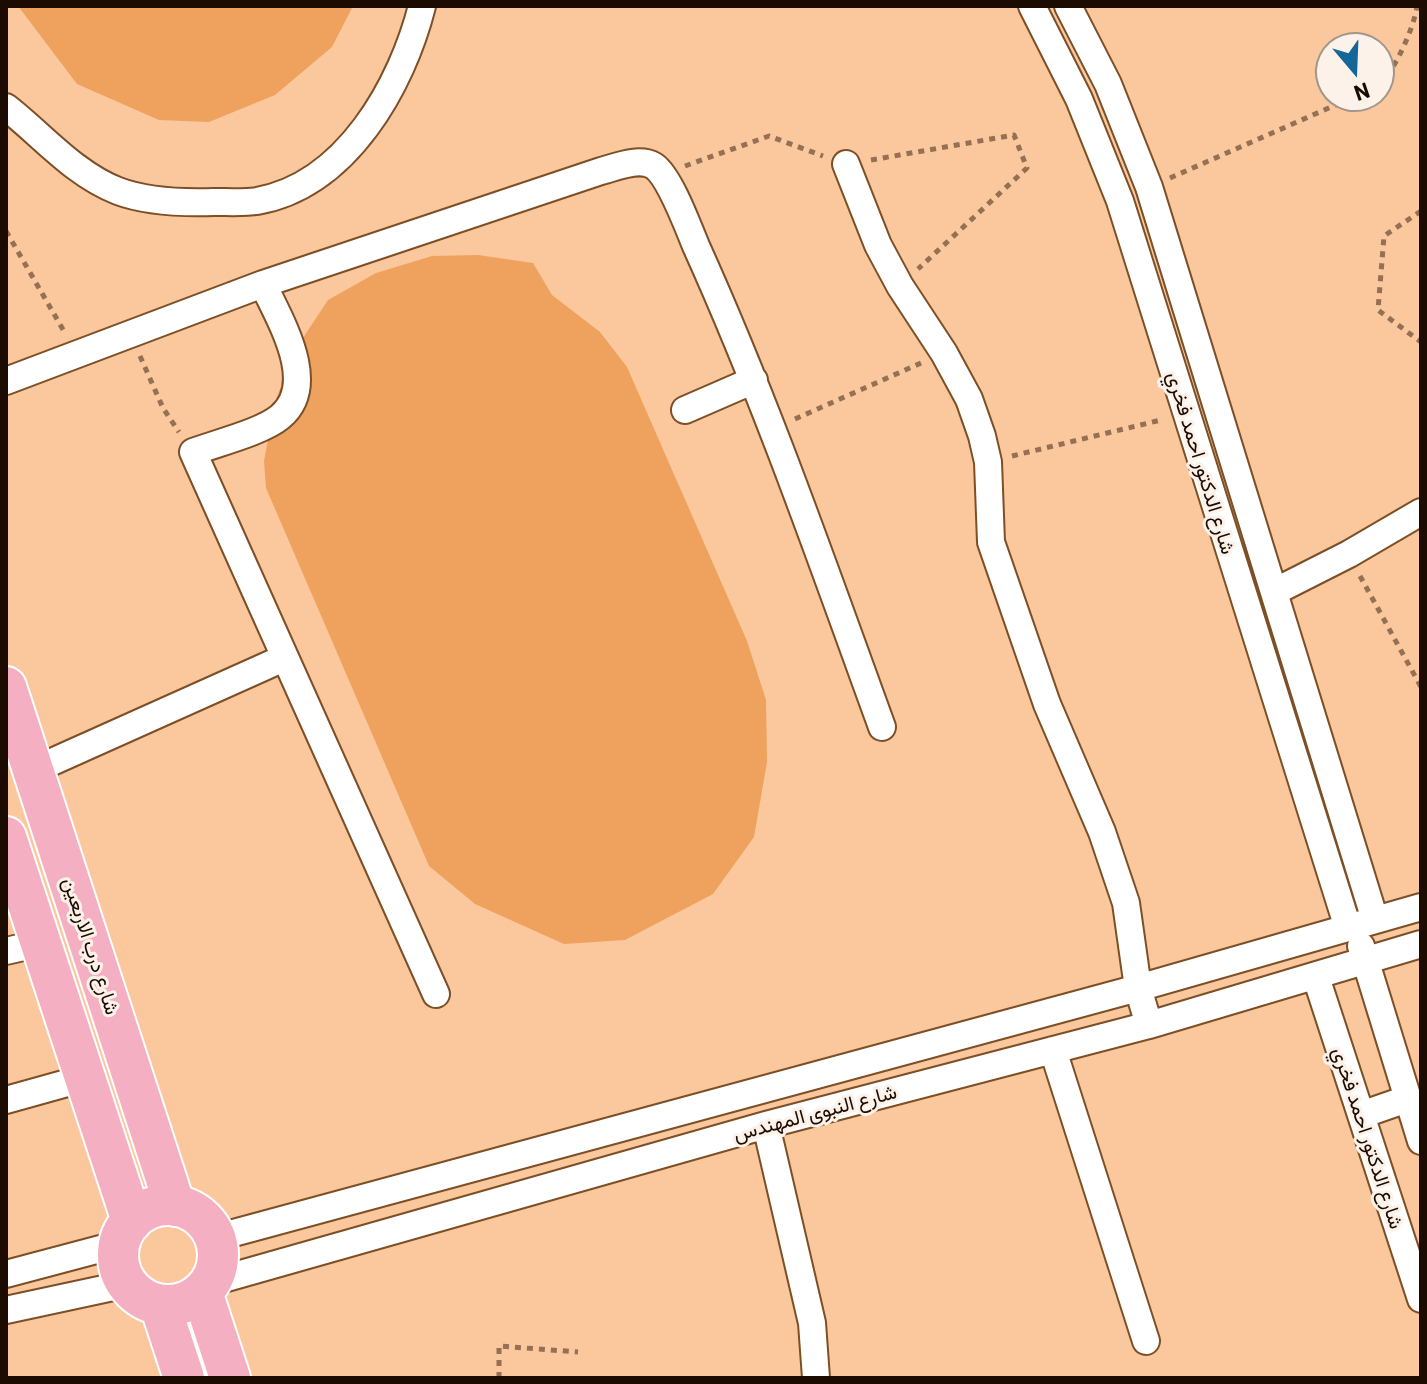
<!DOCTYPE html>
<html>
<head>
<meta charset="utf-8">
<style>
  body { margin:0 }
  #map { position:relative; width:1427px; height:1384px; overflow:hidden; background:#fbc79c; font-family:Barlow,sans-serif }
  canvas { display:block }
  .frame { position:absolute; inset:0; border:8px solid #1c0b00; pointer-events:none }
  .north { position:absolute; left:1315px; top:32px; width:80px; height:80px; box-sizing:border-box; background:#fcf2e9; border:2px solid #a2968c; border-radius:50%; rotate:161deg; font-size:22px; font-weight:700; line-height:32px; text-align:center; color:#1c0b00 }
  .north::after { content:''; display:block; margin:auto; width:28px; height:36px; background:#146798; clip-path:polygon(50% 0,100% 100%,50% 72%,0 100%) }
</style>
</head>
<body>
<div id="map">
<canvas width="1427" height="1384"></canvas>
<div class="frame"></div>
<div class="north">N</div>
</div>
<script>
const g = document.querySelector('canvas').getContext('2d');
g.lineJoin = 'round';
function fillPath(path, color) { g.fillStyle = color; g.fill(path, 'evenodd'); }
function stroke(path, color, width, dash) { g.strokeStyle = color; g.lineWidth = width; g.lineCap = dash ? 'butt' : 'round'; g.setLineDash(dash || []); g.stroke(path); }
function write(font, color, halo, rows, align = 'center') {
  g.font = font + ' Barlow,Vazirmatn,sans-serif'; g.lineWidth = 6; g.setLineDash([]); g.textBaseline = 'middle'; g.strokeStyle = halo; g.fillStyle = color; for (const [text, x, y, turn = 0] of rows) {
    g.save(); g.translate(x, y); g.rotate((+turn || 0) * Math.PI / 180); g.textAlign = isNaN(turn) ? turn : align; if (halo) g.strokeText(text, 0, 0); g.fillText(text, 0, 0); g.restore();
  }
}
fillPath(new Path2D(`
  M18,6H353L332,47L275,95L209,122L159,120L77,84Z
  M478,255L533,263L552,295L600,332L627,367L747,641L766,700L767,762L754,837L713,894L625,940L564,944L475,904L429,866L266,488L264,461L275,402L295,350L328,300L376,273L432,256Z`), '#eea25e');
const minor = new Path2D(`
  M1032,6L1079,99L1120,201L1348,928
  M1068,6L1108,84L1149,187L1375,920
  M6,107C42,135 74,174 118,191C147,202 184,203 214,202C228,202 244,203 257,201C347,185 402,85 422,6
  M846,164L878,245L900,286L944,353L969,399L982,436L988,462L991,542L1047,704L1102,832L1126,903L1138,988L1149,1025
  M263,284C279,319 320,384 280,417C262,432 217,443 193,452L436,994
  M6,381L263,284L601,171C616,167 639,157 654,166C670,177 688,227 696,246C767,403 823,565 882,727
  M685,410L754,380
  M1274,592L1349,554L1421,512
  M34,770L284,658
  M1361,946L1421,1141
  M6,951L41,943
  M1316,977L1421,1299
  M1053,1050L1146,1341
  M6,1100L85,1078
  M1361,1115L1407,1099
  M766,1125L812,1323L816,1378
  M215,1238L1138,988L1421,907
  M6,1274L119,1244
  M209,1283L766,1125L1149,1025L1421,944
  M6,1310L127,1284`);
const highway = new Path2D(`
  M6,687L175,1206
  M6,837L132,1221
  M118 1255a50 50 0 1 1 100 0a50 50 0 1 1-100 0Z
  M202,1292L230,1378
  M160,1305L184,1378`);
stroke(minor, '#7c4f26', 30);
stroke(highway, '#fff', 44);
stroke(new Path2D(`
  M1379,85C1395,70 1414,28 1417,6
  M871,160L1014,135L1027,168L918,269
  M685,166L769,136L823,156
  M1170,178L1356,96
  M1421,211L1384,236L1378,310L1421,342
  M6,231L65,333
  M140,356L163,408L179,432
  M795,419L921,363
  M1012,456L1161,420
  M1360,576L1421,687
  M499,1378V1346L578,1352`), '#947054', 5, [6, 6]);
stroke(minor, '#fff', 26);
stroke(highway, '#f5afc2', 40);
write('20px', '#1c0b00', '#fcf2e9', [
  ["شارع الدكتور احمد فخري",1201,463,73],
  ["شارع درب الاربعين",91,946,72],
  ["شارع النبوى المهندس",815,1113,-15],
  ["شارع الدكتور احمد فخري",1368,1138,72]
]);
</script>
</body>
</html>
